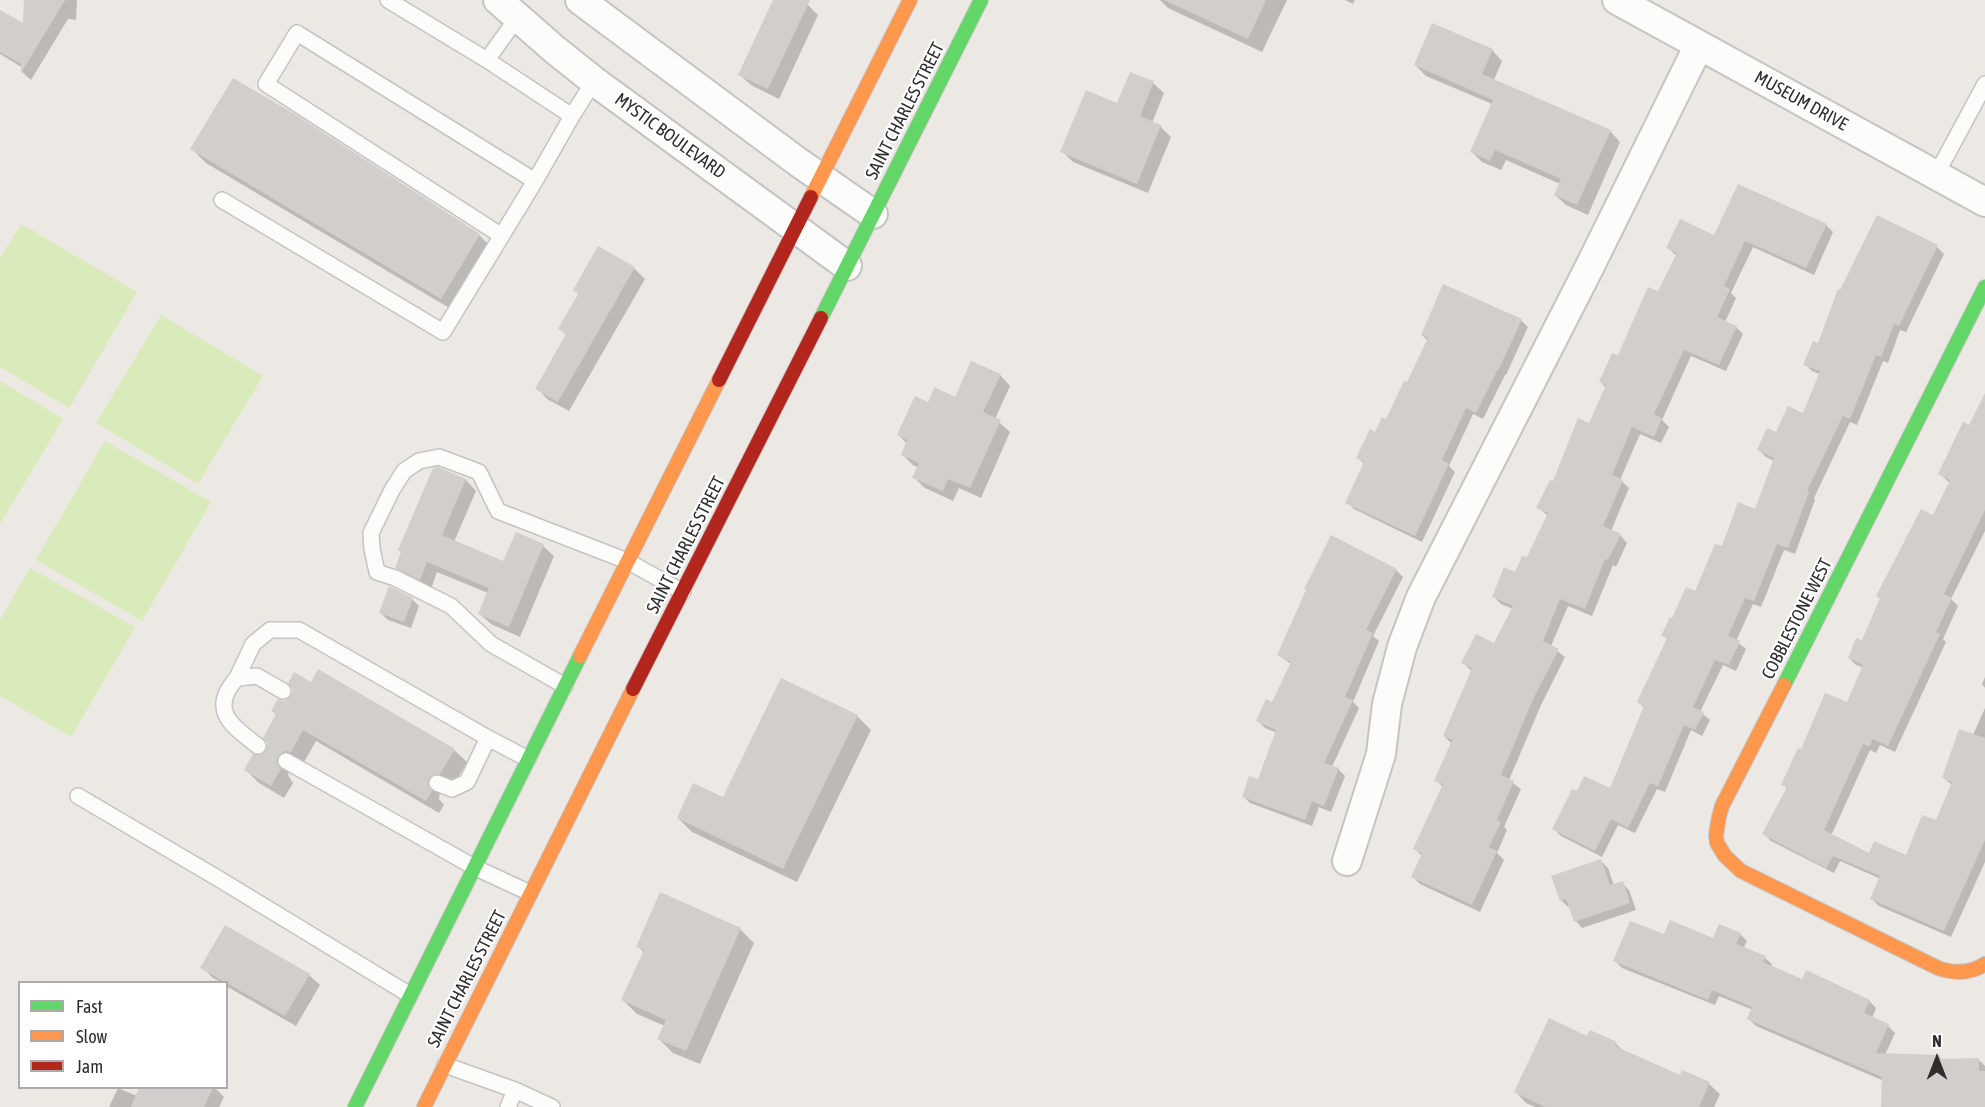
<!DOCTYPE html>
<html>
<head>
<meta charset="utf-8">
<style>
  body { margin:0 }
  #map { position:relative; width:1985px; height:1107px; overflow:hidden; background:#ece8e4; font-family:"Asap Condensed",sans-serif }
  canvas { display:block }
  .legend { position:absolute; left:18px; top:981px; width:210px; height:108px; box-sizing:border-box; background:#fff; border:2px solid #ababab; margin:0; padding:8px 10px; list-style:none; font-size:18px; color:#2e2e2e }
  .legend li { display:flex; align-items:center; gap:12px; height:30px }
  .legend b { width:30px; border:2px solid #ababab }
  .north { position:absolute; left:1907px; top:1029px; width:60px; height:60px; -webkit-text-stroke:4px #fff; paint-order:stroke; rotate:0deg; font-size:16px; font-weight:700; line-height:24px; text-align:center; color:#2e2e2e }
  .north::after { content:''; display:block; margin:auto; width:21px; height:27px; background:#2e2e2e; clip-path:polygon(50% 0,100% 100%,50% 72%,0 100%) }
</style>
</head>
<body>
<div id="map">
<canvas width="1985" height="1107"></canvas>
<ul class="legend">
<li><b style="height:8px;background:#63d668"></b>Fast</li>
<li><b style="height:8px;background:#ff974d"></b>Slow</li>
<li><b style="height:8px;background:#b3261e"></b>Jam</li>
</ul>
<div class="north">N</div>
</div>
<script>
const g = document.querySelector('canvas').getContext('2d');
g.lineJoin = 'round';
function fillPath(path, color) { g.fillStyle = color; g.fill(path, 'evenodd'); }
function stroke(path, color, width, dash) { g.strokeStyle = color; g.lineWidth = width; g.lineCap = dash ? 'butt' : 'round'; g.setLineDash(dash || []); g.stroke(path); }
function write(font, color, halo, rows, align = 'center') {
  g.font = font + ' "Asap Condensed",sans-serif'; g.lineWidth = 4.5; g.setLineDash([]); g.textBaseline = 'middle'; g.strokeStyle = halo; g.fillStyle = color; for (const [text, x, y, turn = 0] of rows) {
    g.save(); g.translate(x, y); g.rotate((+turn || 0) * Math.PI / 180); g.textAlign = isNaN(turn) ? turn : align; if (halo) g.strokeText(text, 0, 0); g.fillText(text, 0, 0); g.restore();
  }
}
fillPath(new Path2D(`
  M21,224L137,292L69,408L0,367V259Z
  M161,315L263,376L198,484L96,423Z
  M0,381L63,419L0,524Z
  M105,441L211,502L142,621L36,560Z
  M30,568L135,627L71,737L0,696V620Z`), '#d9eabb');
fillPath(new Path2D(`
  M26,0H77L76,20L68,19L31,80L22,72L23,68L0,54V25L25,26Z
  M775,0H797L807,4L818,15L779,99L751,85L740,75Z
  M1160,0H1287L1262,52L1168,8Z
  M1345,0H1355L1353,4Z
  M1492,50L1502,61L1494,80L1610,131L1620,142L1588,215L1566,205L1555,195L1560,184L1506,160L1501,170L1482,162L1472,152L1492,104L1426,76L1415,65Z
  M1153,83L1164,93L1152,123L1160,126L1171,137L1148,193L1073,162L1062,151L1118,105Z
  M192,149L479,235L493,249L456,312L206,163Z
  M1826,225L1833,232L1814,275L1753,247L1731,293L1736,298L1725,322L1736,327L1743,334L1726,371L1691,356L1662,420L1669,427L1661,443L1640,434L1620,480L1629,488L1611,531L1620,535L1627,543L1616,567L1613,565L1592,616L1568,606L1551,646L1565,657L1541,705L1509,780L1521,789L1504,827L1507,830L1497,853L1504,860L1480,912L1420,884L1413,877L1422,856L1415,849L1443,787L1436,780L1452,744L1444,736L1472,671L1463,663L1494,645L1513,609L1501,604L1493,596L1516,574L1527,559L1548,516L1538,507L1590,425L1606,388L1601,382L1619,357L1659,293L1677,256L1668,248L1715,237Z
  M1937,247L1944,254L1906,332L1900,330L1888,363L1883,361L1857,425L1850,422L1814,498L1815,500L1795,554L1784,550L1761,607L1753,604L1736,641L1746,649L1736,671L1723,665L1700,712L1710,720L1702,736L1691,730L1665,792L1657,789L1635,833L1618,825L1602,857L1561,836L1554,829L1611,790L1645,708L1638,702L1668,640L1663,635L1696,593L1722,548L1756,510L1774,461L1766,457L1759,450L1777,434L1804,415L1820,374L1812,371L1805,364L1819,345Z
  M598,248L634,268L645,279L569,411L547,399L537,388L567,336L560,329L579,295Z
  M1521,320L1528,327L1506,375H1505L1483,419L1473,414L1449,466L1455,472L1422,542L1354,509L1347,502L1365,465L1357,457L1386,421L1407,384L1428,341L1422,335Z
  M1000,375L1010,386L995,419L1010,432L981,498L959,488L953,501L925,488L914,478L919,468L913,465L902,454L907,444L899,435L929,404L956,399Z
  M1985,396V531L1951,599L1958,606L1943,639L1946,642L1895,752L1880,745L1876,753L1870,750L1831,836L1869,855L1907,857L1937,822L1952,785L1944,778L1973,735L1985,708V862L1951,937L1879,906L1872,899L1881,879L1840,861L1834,873L1771,841L1764,834L1787,789L1783,784L1802,751L1848,704L1864,668L1856,665L1849,658L1862,642L1881,599L1877,596L1934,517L1950,483L1940,474L1970,427Z
  M438,469L466,480L476,491L454,542L504,563L516,534L543,546L554,556L520,637L491,624L480,614L488,593L437,572L431,589L408,578L397,567Z
  M1396,570L1403,577L1373,636L1379,641L1353,702L1359,708L1332,767L1338,769L1345,776L1331,812L1319,807L1312,826L1250,803L1243,796L1259,781L1277,733L1265,728L1258,721L1273,703L1291,664L1279,655Z
  M412,599L419,606L411,628L388,620L381,613Z
  M1985,677V688L1982,684Z
  M311,684L454,750L467,762L453,786L440,792L439,799L444,805L439,813L316,741L303,764L290,768L288,775L293,783L284,798L259,783L246,770L267,752L277,716L273,711Z
  M857,716L871,730L797,882L692,832L678,818L724,799Z
  M1601,861L1608,868L1614,886L1622,883L1629,890L1636,910L1582,928L1576,921L1571,907H1568L1561,900Z
  M740,929L754,943L700,1064L673,1053L659,1039L665,1026L637,1014L623,1000L644,953L638,946Z
  M1740,934L1747,941L1743,949L1765,958L1772,964L1771,967L1803,981L1869,1001L1876,1008L1872,1018L1888,1026L1895,1033L1885,1055L1940,1057L1943,1061L1978,1059L1985,1066V1107H1883L1884,1081L1756,1026L1749,1019L1753,1010L1719,996L1715,1005L1622,968L1615,961L1665,936L1714,940Z
  M202,967L309,975L320,985L296,1026L226,986V982H221L213,978Z
  M1591,1032L1616,1044L1625,1052L1681,1077L1683,1072L1709,1084L1720,1094L1714,1107H1535L1526,1103L1516,1092L1588,1038Z
  M118,1088L137,1096L141,1088H215L224,1097L219,1107H109Z`), '#0003');
fillPath(new Path2D(`
  M24,0H65L21,73V64L0,52V10L23,23Z
  M773,0H810L768,89L738,75Z
  M1164,0H1266L1248,39Z
  M1432,23L1493,49L1482,74L1611,130L1577,205L1554,195L1561,179L1495,150L1490,161L1470,152L1493,100L1414,65Z
  M1130,72L1154,81L1140,116L1161,125L1137,184L1060,152L1086,90L1117,103Z
  M233,78L298,116L480,234L441,299L190,149Z
  M1738,184L1827,224L1806,268L1745,241L1724,286L1730,289L1717,317L1737,326L1719,365L1684,350L1654,414L1662,418L1654,437L1632,427L1612,475L1623,480L1603,526L1621,534L1608,560L1605,559L1585,609L1560,599L1543,641L1559,649L1534,697L1501,775L1514,781L1497,820L1501,822L1489,847L1497,851L1472,905L1411,877L1422,853L1413,849L1443,784L1434,781L1452,740L1443,736L1472,668L1461,663L1476,634L1494,643L1513,606L1492,597L1504,567L1515,572L1522,556L1527,557L1548,513L1536,508L1550,480L1553,481L1578,418L1589,423L1606,385L1599,382L1612,353L1618,355L1648,287L1658,291L1677,253L1666,248L1680,219L1714,235Z
  M1877,215L1938,245L1899,326L1894,324L1881,357L1876,355L1850,419L1843,416L1807,491L1809,492L1788,548L1777,544L1754,601L1745,598L1728,636L1740,641L1729,665L1715,660L1693,707L1704,712L1695,730L1684,725L1658,786L1650,783L1628,828L1611,819L1595,851L1552,829L1572,789L1577,791L1584,776L1610,788L1644,706L1637,702L1667,638L1661,636L1670,617L1672,618L1686,587L1695,591L1715,544L1722,546L1738,502L1755,509L1774,458L1757,450L1767,428L1776,432L1788,406L1803,413L1820,371L1803,365L1813,341L1818,343L1838,289L1840,290Z
  M598,246L635,267L558,402L535,389L566,334L558,329L578,294L573,290Z
  M1443,284L1522,319L1499,369H1498L1476,413L1466,408L1442,460L1449,464L1415,536L1345,503L1364,462L1356,458L1370,429L1375,432L1382,417L1386,419L1404,381L1407,382L1428,338L1421,335Z
  M971,361L1001,374L983,412L1001,420L970,488L948,479L943,491L912,478L919,463L901,455L907,440L897,435L915,396L928,402L934,387L955,397Z
  M1985,393V510L1944,594L1952,598L1936,632L1940,634L1888,746L1873,739L1869,747L1863,744L1824,830L1869,853L1874,841L1906,855L1922,815L1936,820L1952,782L1942,778L1959,729L1985,738V840L1944,931L1870,899L1880,876L1833,856L1826,868L1762,834L1787,787L1781,785L1798,748L1801,749L1825,693L1847,702L1863,665L1848,658L1856,638L1862,640L1880,598L1876,596L1921,509L1933,515L1950,480L1938,474L1963,422L1969,425Z
  M438,467L466,479L442,535L503,561L516,532L544,544L509,627L478,614L489,588L427,562L420,580L395,568L401,552L398,550L433,468Z
  M1331,535L1397,569L1366,630L1373,633L1345,697L1353,700L1324,763L1339,768L1324,806L1312,801L1305,820L1242,797L1249,776L1258,779L1276,730L1256,721L1266,699L1272,702L1291,662L1277,655L1306,590L1304,589Z
  M389,586L413,598L404,622L379,613Z
  M318,669L455,749L440,774H435L428,779V785L432,791L426,801L303,730L291,752L285,751L278,756L276,762L281,769L271,786L244,770L253,754L261,755L266,751L267,743L263,738L276,714L271,711L278,699L284,701L291,696L293,690L288,683L294,672L311,682Z
  M781,678L858,715L783,869L677,818L693,783L723,797Z
  M1601,859L1610,885L1623,881L1630,903L1574,922L1566,899L1560,901L1551,876Z
  M660,892L741,928L686,1051L657,1039L666,1020L621,1000L644,950L636,947Z
  M1670,920L1713,938L1719,924L1741,933L1736,944L1766,956L1763,962L1802,979L1806,970L1870,1000L1864,1013L1889,1024L1876,1053L1940,1055V1059L1979,1058V1071H1985V1107H1881L1882,1077L1747,1019L1752,1007L1712,990L1708,1000L1613,961L1630,921L1664,934Z
  M225,925L310,974L285,1016L200,968Z
  M1549,1018L1587,1036L1590,1030L1617,1042L1615,1046L1680,1075L1682,1070L1710,1082L1699,1107H1545L1514,1092Z
  M139,1088H213L204,1107H131Z`), '#d1cecb');
const lane = new Path2D(`
  M388,0L487,60L517,18
  M487,60L572,116L594,81
  M1936,175L1985,84
  M222,200L443,332L535,181L572,116
  M502,236L266,84L297,33L535,181
  M237,678L253,644L270,630H299L488,738
  M565,686L491,644L451,606L395,578L377,572L372,549L371,533L392,490L404,471L419,461L439,457L479,472L498,511L627,561L683,592
  M258,746C232,726 208,710 237,678L257,676L283,691
  M286,761L474,867L530,893
  M437,783L452,789L467,782L488,738L528,759
  M78,796L219,879L410,995
  M445,1065L515,1090L508,1107
  M515,1090L552,1107`);
const street = new Path2D(`
  M498,0L554,49L594,81L847,266
  M580,0L798,162L873,214
  M1617,0L1985,202
  M1347,861L1381,754L1387,704L1402,647L1421,597L1589,268L1699,45`);
const fast = new Path2D(`
  M821,318L981,0
  M1784,685L1985,287
  M355,1107L580,656`);
const slow = new Path2D(`
  M811,197L910,0
  M580,656L719,380
  M1784,685L1722,806L1719,817L1716,835L1717,843L1725,856L1741,871L1938,968C1955,974 1970,974 1985,964
  M424,1107L633,689`);
const jam = new Path2D(`
  M719,380L811,197
  M633,689L821,318`);
stroke(lane, '#c5c4c5', 18);
stroke(street, '#c5c4c5', 32);
stroke(fast, '#c5c4c5', 16);
stroke(slow, '#c5c4c5', 16);
stroke(jam, '#c5c4c5', 16);
stroke(lane, '#fcfcfb', 15);
stroke(street, '#fcfcfb', 28);
stroke(fast, '#63d668', 14);
stroke(slow, '#ff974d', 14);
stroke(jam, '#b3261e', 14);
write('18px', '#2e2e2e', '#fff', [
  ["MUSEUM DRIVE",1801,101,29],
  ["SAINT CHARLES STREET",905,111,-63],
  ["MYSTIC BOULEVARD",670,136,36],
  ["SAINT CHARLES STREET",686,545,-63],
  ["COBBLESTONE WEST",1797,619,-63],
  ["SAINT CHARLES STREET",467,979,-63]
]);
</script>
</body>
</html>
